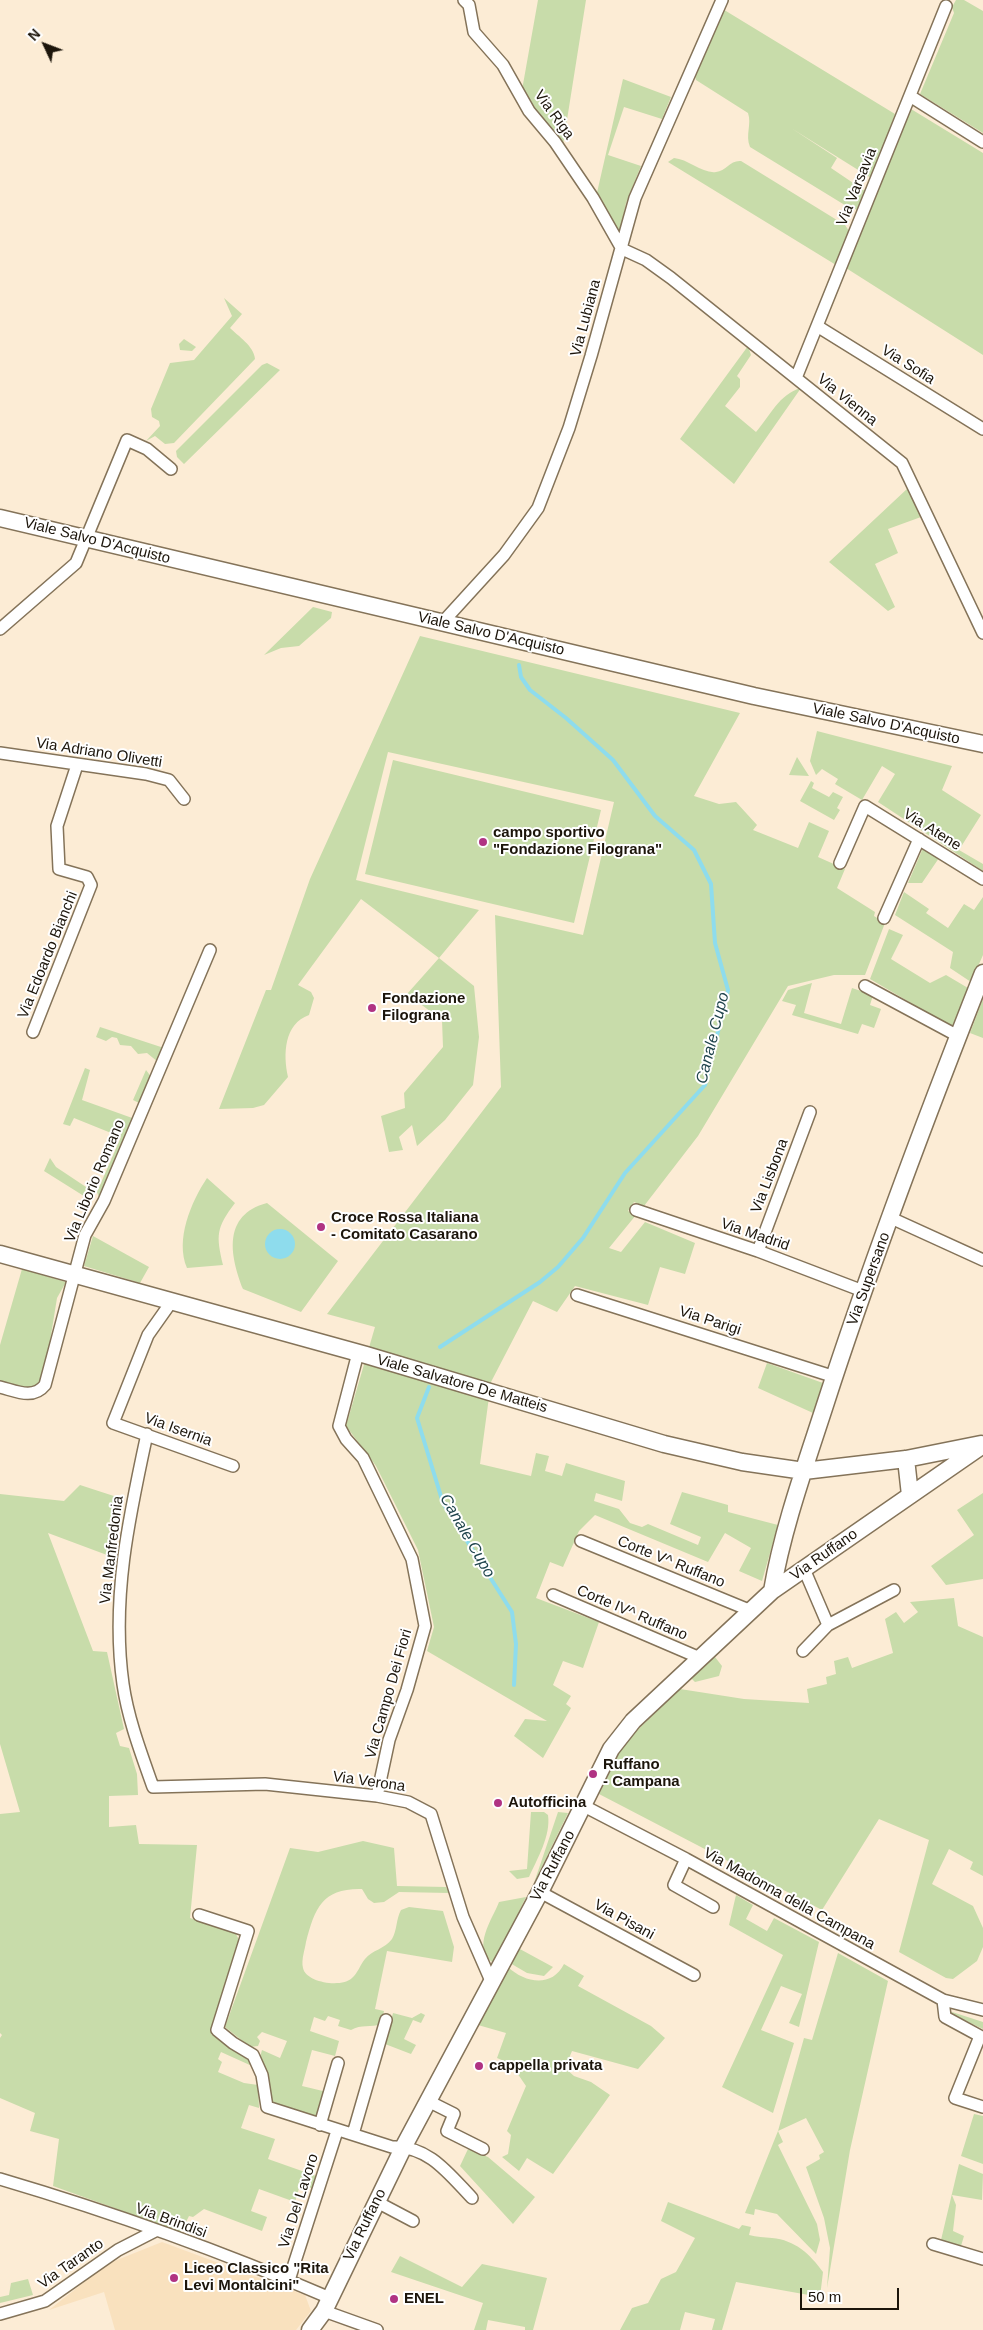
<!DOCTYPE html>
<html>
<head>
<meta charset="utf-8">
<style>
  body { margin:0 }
  #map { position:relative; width:983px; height:2330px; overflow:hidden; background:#fcecd5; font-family:Helvetica,sans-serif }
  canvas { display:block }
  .north { position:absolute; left:20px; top:20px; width:50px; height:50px; -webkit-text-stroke:4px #fff; paint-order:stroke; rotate:313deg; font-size:14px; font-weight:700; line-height:20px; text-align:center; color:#1c150b }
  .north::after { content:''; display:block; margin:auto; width:18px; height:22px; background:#1c150b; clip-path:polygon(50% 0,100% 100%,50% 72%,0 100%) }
  .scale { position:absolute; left:800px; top:2288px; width:99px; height:22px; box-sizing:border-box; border:2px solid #1c150b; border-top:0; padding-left:6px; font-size:15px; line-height:18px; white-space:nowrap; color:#1c150b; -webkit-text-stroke:4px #fff; paint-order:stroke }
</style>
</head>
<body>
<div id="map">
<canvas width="983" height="2330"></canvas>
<div class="north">N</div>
<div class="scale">50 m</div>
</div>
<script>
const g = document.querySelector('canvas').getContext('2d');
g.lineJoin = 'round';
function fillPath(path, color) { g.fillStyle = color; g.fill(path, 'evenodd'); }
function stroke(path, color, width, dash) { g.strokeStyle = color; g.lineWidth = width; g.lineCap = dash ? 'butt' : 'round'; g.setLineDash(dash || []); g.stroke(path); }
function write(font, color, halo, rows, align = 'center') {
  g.font = font + ' Helvetica,sans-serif'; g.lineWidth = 4; g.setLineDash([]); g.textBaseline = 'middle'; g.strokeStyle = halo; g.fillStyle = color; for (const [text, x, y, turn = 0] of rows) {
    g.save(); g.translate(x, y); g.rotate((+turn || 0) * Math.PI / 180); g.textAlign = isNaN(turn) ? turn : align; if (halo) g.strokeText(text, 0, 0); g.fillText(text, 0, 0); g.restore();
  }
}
fillPath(new Path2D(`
  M162,2242L305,2295L311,2311L296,2330H115L104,2292L49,2310L107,2264Z`), '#f9e1be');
fillPath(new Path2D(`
  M538,0H586L563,145L533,110L522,90Z
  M956,0H964L983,11V133L920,94L954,13L952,7Z
  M721,8L895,114L871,178L791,128L837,158L831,168L865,191L858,210L848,207L750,147C745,135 752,124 748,113L696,80L694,73Z
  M623,79L671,97L662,119L624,107L608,155L641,166L626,203L619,235L596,197Z
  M911,109L983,153V355L846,268Z
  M674,158C688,159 703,174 716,172C726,171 730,160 741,161L845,225L849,231L836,265L668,162Z
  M224,298L242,314L230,328C238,336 254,346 255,359L174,443L165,444L155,436L146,441L160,426L159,421L152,417L151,409L170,363L194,360L232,316Z
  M184,339L196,347L192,351L180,350L179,344Z
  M748,346L751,355L737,376L740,379V387L725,406L756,432C770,416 779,394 801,388L734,484L680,439Z
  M267,363L280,370L184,464L177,457L176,451L262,365Z
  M908,488L921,517L888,529L898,553L875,564L895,607L888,611L829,562Z
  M313,607L332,612L331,618L299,646L281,648L264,655Z
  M420,636L740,713L694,796L719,804L736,802L757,825L753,830L798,848L809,822L829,831L818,857L845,869L837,888L875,912L874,916L885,923L865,975H834L788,986L698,1136L644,1206L634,1202L628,1211L636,1215L609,1248L621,1252L645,1222L695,1243L685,1274L660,1267L648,1305L575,1286L557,1312L533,1301L491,1382L480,1464L531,1476L536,1453L549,1456L545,1471L562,1476L566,1463L625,1481L622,1501L596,1493L594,1501L619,1509L630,1523L642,1527L648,1524L698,1545L701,1537L670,1524L682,1492L728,1505V1512L778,1525L762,1581L739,1571L751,1548L725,1533L708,1562L595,1515L579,1531L563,1567L550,1562L536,1598L599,1622L583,1668L563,1661L553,1685L571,1696L566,1704L571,1708L543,1758L514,1736L525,1719L547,1721L427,1651L434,1627L418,1550L376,1466L346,1426L375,1327L327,1314L501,1087L495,915L583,935L614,802L388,752L356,880L479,910L439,958L474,986L479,1037L473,1085L445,1120L417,1146L412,1125L399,1137L403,1150L389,1152L381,1116L405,1108L404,1093L443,1047L442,1020L407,994L439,958L361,899L298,985L311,992L314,998L309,1015C284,1024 283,1054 288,1077L264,1105L253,1108L219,1109L266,990H271L310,879Z
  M817,731L952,766L942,790L981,815L959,850L983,864V871L878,802L895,774L882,766L862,800L835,784L838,779L822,769L816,775L810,761Z
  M797,757L809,776L789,775Z
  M393,760L601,810L574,923L365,874Z
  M811,781L814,783L812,788L829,797L833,792L843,797L837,808L840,810L834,820L800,801Z
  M923,848L939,858L922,883H908Z
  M904,892L929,909L926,913L948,928L964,904L974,910L983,897V955L971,982L950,968L953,952L895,915Z
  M889,929L903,935L891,959L930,983L946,975L968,988L952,1027L870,979Z
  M812,983L804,1013L841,1024L852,988L873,995L870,1005L881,1009L874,1028L862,1024L858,1034L792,1015L796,1005L782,1001L788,990Z
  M983,999V1038L970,1033Z
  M100,1027L164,1048L158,1062L147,1053L138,1054L131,1046L120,1045L117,1038L112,1037L106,1041L96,1037Z
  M85,1068L90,1070L82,1100L135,1119L100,1200L97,1192L121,1137L74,1118L70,1126L63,1124Z
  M146,1070L152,1078L141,1104L133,1100Z
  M50,1158L56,1167L86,1187L87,1198L44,1171Z
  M207,1178L235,1203C216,1228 216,1235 223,1265L187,1268C175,1240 191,1202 207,1178Z
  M267,1203L338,1261L301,1312L243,1289C230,1256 222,1215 267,1203Z
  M93,1236L149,1267L140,1283L84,1266Z
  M22,1269L66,1282L57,1298L45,1372L36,1386L25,1389L0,1384V1345Z
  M767,1363L823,1383L813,1413L758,1388Z
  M80,1485L123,1499L113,1564L107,1555L48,1533L93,1651L107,1652L124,1729L116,1733L120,1746L129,1748L137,1774L138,1795L109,1796V1827L136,1825L139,1844L197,1845L190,1918L235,1932L239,1940L211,2034L246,2056L252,2066L221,2052L218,2059L222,2062L218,2072L244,2083L258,2085L259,2108L249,2105L241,2128L275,2139L268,2159L319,2177L315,2189L300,2185L295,2202L259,2189L251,2211L267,2217L262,2231L204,2209L193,2217L189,2216L181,2232L53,2186L59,2139L30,2131L35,2113L0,2098V2038L2,2035L0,2033V1814L20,1812L0,1744V1494L64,1501Z
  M983,1493V1579L946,1585L931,1566L974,1535L957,1510Z
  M954,1598L958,1626L983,1637V1876L970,1869L973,1862L949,1849L932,1884L973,1906L983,1928V1947L977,1961L953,1979L946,1978L899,1952L929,1840L879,1819L822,1910L599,1794L624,1743L680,1689L744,1699L809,1703L807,1689L827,1684L826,1677L836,1674L834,1661L848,1657L852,1668L893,1653L885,1619L896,1612L904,1623L918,1612L910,1602Z
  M715,1657L722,1666L719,1676L695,1682L690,1677Z
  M531,1812H544L548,1815C551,1836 537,1859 529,1877L517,1879L509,1871L527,1869Z
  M558,1812L568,1813L534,1883Z
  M363,1841L394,1848L397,1886L446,1887L449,1893L399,1892L384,1902L374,1903L368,1899L362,1889C323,1888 315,1907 306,1942C305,1949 301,1960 303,1968C306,1983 342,1988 352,1978C358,1973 360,1965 365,1959C372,1950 385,1949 392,1939C397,1931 396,1919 401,1910L409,1907L443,1911L454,1947L452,1962L387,1951L375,2009L384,2011L381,2024C371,2028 361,2024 351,2030L338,2026L340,2020L328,2016L325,2021L314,2017L310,2031L339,2041L335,2056L312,2050L302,2086L327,2092L318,2122L271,2104L260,2057L262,2050L280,2058L287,2041L262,2032L257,2037L260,2041L258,2046L250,2047L225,2027L290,1848L318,1852Z
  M736,1895L753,1905L746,1919L767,1931L774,1918L819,1942L799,2027L789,2023L802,1994L781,1986L761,2030L794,2043L773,2113L722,2087L783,1955L729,1925Z
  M526,1897L497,1957L492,1962C472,1947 492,1920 499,1902Z
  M518,1948L553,1967L544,1976L527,1973L510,1963Z
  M838,1953L888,1981L850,2150L827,2288L830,2248L824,2218L806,2167L820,2159L819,2155L824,2152L806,2118L778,2131L783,2142L778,2145L817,2224L820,2240L816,2254L777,2214L755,2209L754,2215L745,2213L778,2131L804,2038L812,2040Z
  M564,1964L584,1976L578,1986L651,2026L665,2038L638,2069L572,2051L565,2068L574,2076L591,2082L610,2095L553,2174L527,2158L519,2171L502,2157L508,2154L511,2135L507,2131L526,2086L511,2064L497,2058L506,2033L478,2025L508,1967C525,1983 552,1988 564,1964Z
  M949,2011L983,2022V2029L949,2013Z
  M393,2013L412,2018L421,2013L425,2015L421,2023L413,2020L404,2039L416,2045L411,2054L385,2044Z
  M974,2114L983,2116V2164L961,2156Z
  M468,2149L488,2157L535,2197L513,2224L460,2166Z
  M959,2164L983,2174L982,2200L952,2195L956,2205L953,2231L964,2236L961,2246L941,2240Z
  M668,2202L739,2229L742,2225L751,2227L749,2235C757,2237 764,2237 772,2238C795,2240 810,2254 823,2272L820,2297L736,2282L722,2330H712L715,2319L685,2312L680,2330H620L632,2308L648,2303L661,2279L676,2272L695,2238L661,2221Z
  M400,2256L462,2287L482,2264L547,2278L533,2330H525V2327L488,2320L486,2330H474L483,2303L391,2272Z
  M28,2279L33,2295L0,2303V2297L9,2295L11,2283Z`), '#c8dcaa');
fillPath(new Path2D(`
  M265 1244a15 15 0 1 1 30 0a15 15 0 1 1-30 0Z`), '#8edced');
stroke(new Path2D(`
  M440,1347L540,1282L558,1267L583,1238L625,1173L705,1085L728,990L715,943L711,884L694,850L655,816L613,760L566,718L530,690L521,677L519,665
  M429,1387L417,1418L443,1503L512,1612L516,1644L514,1685`), '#8edced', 4);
const street = new Path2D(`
  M464,0L469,5L474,32L503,65L529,111L555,142L593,198L622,249L646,260L671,278L902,463L983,633
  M910,96L983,142
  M817,326L983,429
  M796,378L946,6
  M442,623L504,555L538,508L569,428L591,356L635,198L722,0
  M0,629L76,563L127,440L147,449L171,469
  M0,753L146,774L169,780L184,799
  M840,863L865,806L983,879
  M884,918L919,839
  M865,986L958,1036
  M33,1032L91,885L87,877L59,869L57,826L77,765
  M636,1210L758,1251L863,1291
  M891,1218L983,1260
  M758,1251L810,1112
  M577,1295L835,1377
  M172,1301L148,1335L113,1423L233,1466
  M358,1353L339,1426L346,1439L363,1458L412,1559L425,1626L407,1690L389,1740L377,1796
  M0,1387C16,1391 33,1400 45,1385L85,1235L104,1201L210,950
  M147,1434C129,1517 111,1599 123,1684C128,1719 141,1753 153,1787L265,1784L377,1796L408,1802L431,1814L463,1917L491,1981
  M581,1541L749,1610
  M804,1569L828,1625L894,1590
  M553,1595L700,1658
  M803,1651L828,1625
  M584,1806L686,1859L943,2000L983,2010
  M686,1859L674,1885L713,1907
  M540,1892L694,1975
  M199,1915L248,1931L217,2030L233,2043L253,2055L262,2075L267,2107L392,2147C428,2145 449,2174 472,2198
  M943,2000L945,2017L980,2036L955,2098L983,2107
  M428,2101L454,2114L447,2131L483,2149
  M320,2125L338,2063
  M353,2134L386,2020
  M0,2179C112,2212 223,2252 330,2298
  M377,2202L413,2221
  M933,2244L983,2259
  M289,2280L337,2131
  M324,2311L377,2330
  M0,2314L45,2301L118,2250L155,2231`);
const secondary = new Path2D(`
  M0,518L754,696L983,744
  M0,1254L366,1355L664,1444L742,1462L804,1471L906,1459L981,1444
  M906,1459L910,1495
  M772,1591C783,1527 806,1464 826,1402C873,1257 927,1115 983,973
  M310,2330L324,2311L404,2146L540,1892L611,1749L633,1721L772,1591L983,1445`);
stroke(street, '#847359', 14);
stroke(secondary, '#847359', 19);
stroke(street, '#fff', 11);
stroke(secondary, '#fff', 16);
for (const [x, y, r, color] of [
  [483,842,5,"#b03383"],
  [372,1008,5,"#b03383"],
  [321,1227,5,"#b03383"],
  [593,1774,5,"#b03383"],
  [498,1803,5,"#b03383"],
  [479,2066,5,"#b03383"],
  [174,2278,5,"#b03383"],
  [394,2299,5,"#b03383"]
]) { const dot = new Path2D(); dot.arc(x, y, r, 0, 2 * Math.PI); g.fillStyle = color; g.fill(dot); stroke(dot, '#fff', 2); }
write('15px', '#1c150b', '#fff', [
  ["Via Riga",554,115,54],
  ["Via Varsavia",857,187,-68],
  ["Via Lubiana",586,318,-75],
  ["Via Sofia",908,365,32],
  ["Via Vienna",847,400,39],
  ["Viale Salvo D'Acquisto",97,541,14],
  ["Viale Salvo D'Acquisto",491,634,13],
  ["Viale Salvo D'Acquisto",886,724,12],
  ["Via Adriano Olivetti",99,753,9],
  ["Via Atene",932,830,32],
  ["Via Edoardo Bianchi",48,955,-68],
  ["Via Lisbona",770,1176,-69],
  ["Via Liborio Romano",95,1181,-67],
  ["Via Madrid",755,1235,19],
  ["Via Supersano",869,1279,-70],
  ["Via Parigi",710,1321,18],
  ["Viale Salvatore De Matteis",462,1384,16],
  ["Via Isernia",178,1430,20],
  ["Via Manfredonia",112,1550,-83],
  ["Via Ruffano",824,1555,-35],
  ["Corte V^ Ruffano",671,1562,22],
  ["Corte IV^ Ruffano",632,1613,23],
  ["Via Campo Dei Fiori",389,1694,-74],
  ["Via Verona",369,1782,8],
  ["Via Ruffano",553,1866,-62],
  ["Via Madonna della Campana",789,1899,29],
  ["Via Pisani",624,1920,29],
  ["Via Del Lavoro",299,2201,-72],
  ["Via Brindisi",171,2221,20],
  ["Via Ruffano",365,2225,-64],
  ["Via Taranto",71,2264,-35]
]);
write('bold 15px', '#1c150b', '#fff', [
  ["campo sportivo",493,833],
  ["\"Fondazione Filograna\"",493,850],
  ["Fondazione",382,999],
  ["Filograna",382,1016],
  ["Croce Rossa Italiana",331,1218],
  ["- Comitato Casarano",331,1235],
  ["Ruffano",603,1765],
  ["- Campana",603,1782],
  ["Autofficina",508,1803],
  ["cappella privata",489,2066],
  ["Liceo Classico \"Rita",184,2269],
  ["Levi Montalcini\"",184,2286],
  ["ENEL",404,2299]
], 'left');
write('italic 16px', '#1f444c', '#fff', [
  ["Canale Cupo",713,1038,-76],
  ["Canale Cupo",467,1536,60]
]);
</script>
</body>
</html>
